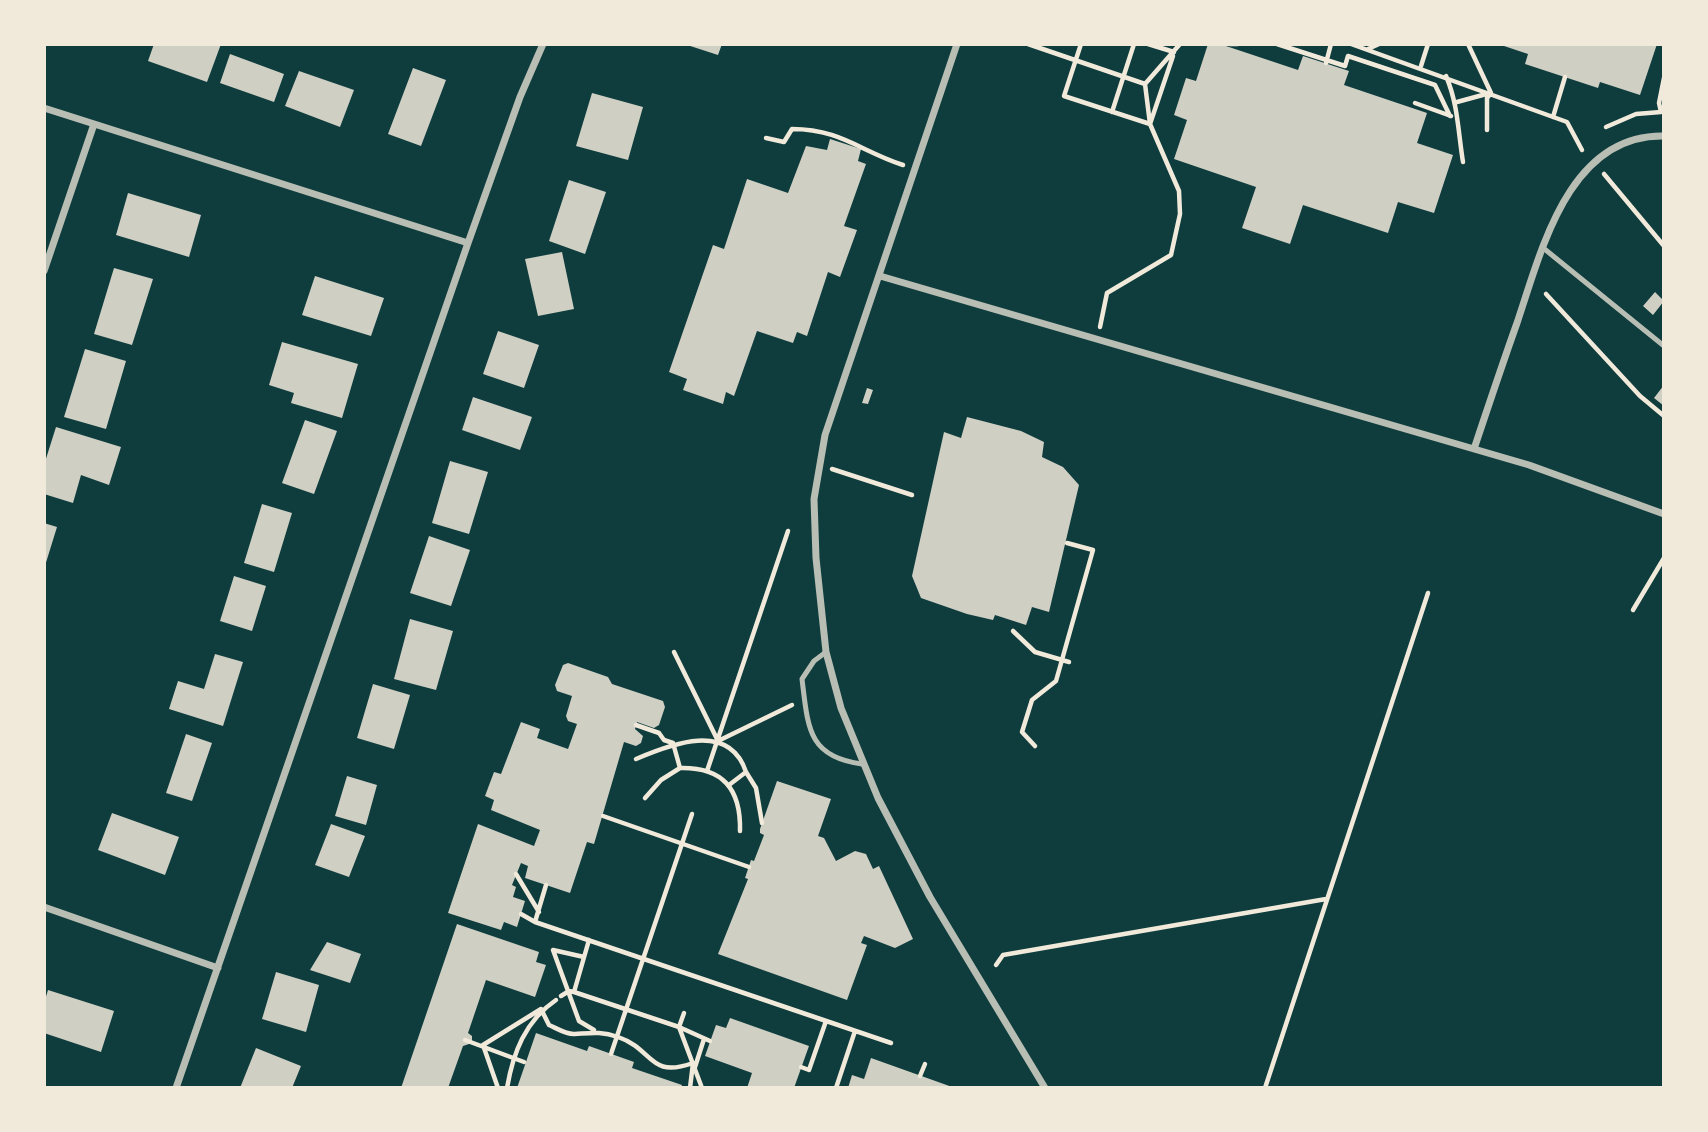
<!DOCTYPE html>
<html>
<head>
<meta charset="utf-8">
<style>
  body { margin:0 }
  #map { position:relative; width:1708px; height:1132px; overflow:hidden; background:#0f3d3e; font-family:"Exo 2",sans-serif }
  canvas { display:block }
  .frame { position:absolute; inset:0; border:46px solid #f1e9da; pointer-events:none }
</style>
</head>
<body>
<div id="map">
<canvas width="1708" height="1132"></canvas>
<div class="frame"></div>
</div>
<script>
const g = document.querySelector('canvas').getContext('2d');
g.lineJoin = 'round';
function fillPath(path, color) { g.fillStyle = color; g.fill(path, 'evenodd'); }
function stroke(path, color, width, dash) { g.strokeStyle = color; g.lineWidth = width; g.lineCap = dash ? 'butt' : 'round'; g.setLineDash(dash || []); g.stroke(path); }
fillPath(new Path2D(`
  M154,44H221L207,82L148,61Z
  M684,44H722L718,55Z
  M1208,44H1220L1298,70L1303,56L1349,71L1344,85L1427,113L1417,143L1453,155L1434,213L1398,202L1388,233L1303,205L1290,244L1242,228L1256,187L1174,159L1187,120L1174,115L1186,78L1196,81Z
  M1498,44H1657L1640,95L1600,82L1598,88L1525,64L1528,54Z
  M230,54L284,74L274,102L220,83Z
  M413,68L446,80L421,146L388,134Z
  M299,71L354,90L340,127L285,106Z
  M592,93L643,107L628,160L576,146Z
  M830,139L861,149L858,161L866,164L844,226L857,230L840,277L828,272L807,336L797,332L793,343L757,331L734,396L726,392L723,404L683,390L687,379L669,372L713,245L724,249L747,179L788,193L806,146L827,150Z
  M569,180L606,192L585,254L549,241Z
  M128,193L201,215L189,257L116,235Z
  M562,252L574,309L538,316L525,259Z
  M114,268L153,279L132,345L94,334Z
  M315,276L384,298L371,336L302,315Z
  M1655,292L1664,301L1653,315L1643,306Z
  M498,331L539,345L524,388L483,374Z
  M282,342L358,364L342,418L291,403L294,393L269,385Z
  M85,349L126,361L106,429L64,417Z
  M1664,385V406L1654,398Z
  M867,388L873,390L868,404L862,403Z
  M473,397L532,417L520,450L462,430Z
  M967,417L1021,431L1044,442L1042,457L1063,467L1079,485L1049,612L1032,607L1026,625L995,615L993,620L967,614L921,598L912,576L944,432L961,438Z
  M305,420L337,431L314,494L282,483Z
  M56,427L121,447L109,485L81,475L73,503L44,494V465Z
  M450,461L488,472L469,534L432,523Z
  M262,504L292,513L274,572L244,563Z
  M44,523L57,527L44,569Z
  M429,536L470,550L451,606L410,593Z
  M234,576L266,586L252,631L220,621Z
  M410,619L453,631L436,690L394,679Z
  M215,654L243,662L223,726L169,709L178,681L204,689Z
  M568,663L608,677L612,684L663,701L665,707L659,725L654,728L637,722L635,729L643,736L641,743L636,746L624,742L594,844L587,842L570,893L525,878L528,866L521,863L512,885L516,887L513,897L525,901L517,927L504,922L501,930L448,913L478,824L534,846L540,830L491,810L494,800L485,796L494,772L501,774L521,722L540,729L537,738L568,749L577,724L568,721L566,716L572,696L557,691L555,685L563,665Z
  M373,684L410,695L394,749L357,738Z
  M186,734L212,743L192,801L166,793Z
  M347,776L377,785L366,825L335,816Z
  M777,781L831,799L818,836L824,838L836,861L855,851L866,854L873,869L879,866L913,939L895,948L864,936L861,943L867,945L847,1000L718,954L748,879L745,878L751,860L754,861L764,835L760,833V829Z
  M112,813L179,837L165,875L98,850Z
  M331,824L365,836L349,877L315,865Z
  M457,924L539,952L536,962L546,965L535,997L486,980L468,1033L472,1036V1043L463,1046L448,1088H401Z
  M327,942L361,954L350,983L310,970Z
  M276,972L319,985L306,1032L262,1019Z
  M48,990L114,1011L101,1052L44,1033V1003Z
  M730,1018L809,1046L794,1088H747L752,1073L705,1056L716,1025L726,1028Z
  M536,1033L587,1051L589,1046L634,1062L632,1068L682,1085L681,1088H517Z
  M256,1048L301,1066L292,1088H240Z
  M871,1058L955,1088H848L852,1075L864,1079Z`), '#cfcfc3');
stroke(new Path2D(`
  M1028,44L1145,84
  M1081,44L1064,96L1150,124L1173,56
  M1148,44L1174,52
  M1230,44H1238
  M1277,44L1345,66L1348,56L1435,85L1450,116
  M1351,44L1567,122L1582,150
  M1468,44L1491,93L1487,98V130
  M1368,49L1379,44
  M1326,63L1331,44
  M1421,66L1428,44
  M1446,76C1458,104 1458,131 1463,162
  M1457,102L1490,93
  M1415,103L1451,116
  M1112,112L1134,44
  M1553,117L1565,77
  M1606,127L1636,114L1661,112L1659,103L1664,78
  M766,138L784,142L792,129C840,129 860,151 903,165
  M1604,174L1664,246
  M1546,294L1640,396L1664,416
  M1100,327L1107,293L1171,255L1180,214L1179,191L1150,124L1145,84L1180,44
  M832,469L912,495
  M1633,610L1664,558
  M1013,631L1035,652L1069,662
  M674,652L718,741L792,705
  M636,725L659,733L664,740L673,743L680,768C723,767 741,789 740,831
  M1035,746L1022,732L1032,700L1056,681L1093,550L1067,543
  M636,759C671,744 729,721 746,772L729,785
  M707,771L788,531
  M746,772L756,788L762,823
  M645,798L661,780L680,768
  M603,816L749,867
  M516,874L539,912
  M521,914L535,922L891,1043
  M535,922L546,885
  M584,957L553,950L579,1021L594,1030
  M996,965L1003,955L1326,899
  M574,992L589,940
  M561,996L569,991L574,992L679,1027L710,1041
  M684,1013L679,1027L702,1088
  M465,1040L524,1062
  M611,1054L692,814
  M695,1067L704,1039
  M801,1067L809,1070L826,1021
  M920,1076L925,1064
  M498,1088L483,1045L541,1009L549,1025C556,1028 567,1035 575,1034C591,1033 601,1031 618,1037C654,1049 648,1079 693,1063L690,1088
  M507,1088C513,1053 525,1021 556,1000
  M836,1088L855,1031
  M1265,1088L1428,593`), '#f1e9da', 4.5);
stroke(new Path2D(`
  M1542,247L1664,346
  M826,652L814,661L802,679C808,728 808,757 862,764`), '#b8beb3', 5);
stroke(new Path2D(`
  M957,44L825,435L814,499L816,558L826,652L841,708L878,798L930,897L1045,1088
  M44,108L468,243
  M44,271L94,124
  M880,276L1529,465L1664,514
  M1474,449C1488,407 1502,365 1517,323C1541,252 1568,134 1664,136
  M44,907L218,968
  M176,1088L468,243L520,97L543,44`), '#b8beb3', 7);
</script>
</body>
</html>
